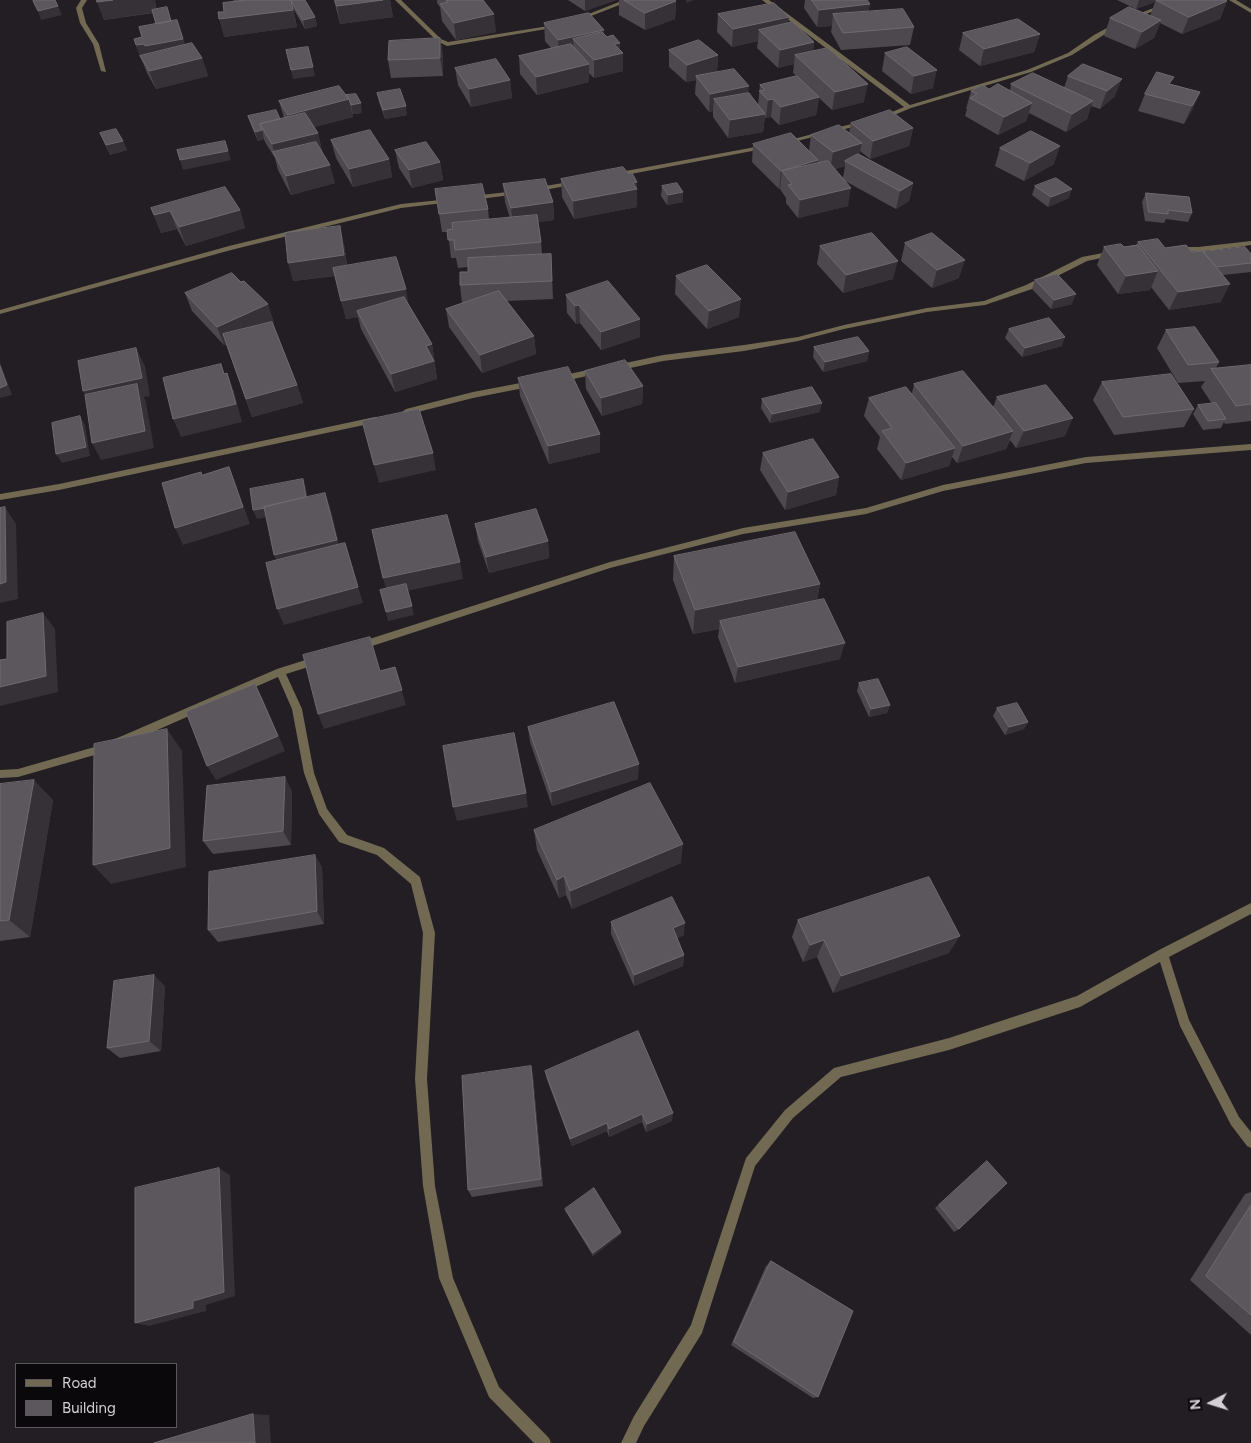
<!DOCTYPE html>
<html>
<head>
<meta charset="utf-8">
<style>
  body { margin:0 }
  #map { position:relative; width:1251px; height:1443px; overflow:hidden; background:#221e23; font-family:Figtree,sans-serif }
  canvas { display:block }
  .legend { position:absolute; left:15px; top:1363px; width:162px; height:65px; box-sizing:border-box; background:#0a080b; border:1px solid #5a585b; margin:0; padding:6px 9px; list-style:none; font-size:15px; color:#d3d0d4 }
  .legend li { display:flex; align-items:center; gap:10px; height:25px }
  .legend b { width:25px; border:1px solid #5a585b }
  .north { position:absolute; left:1186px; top:1378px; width:50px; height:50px; -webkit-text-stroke:4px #0a080b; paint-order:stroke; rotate:265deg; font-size:14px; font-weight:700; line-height:20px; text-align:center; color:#d3d0d4 }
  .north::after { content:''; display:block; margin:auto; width:18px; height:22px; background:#d3d0d4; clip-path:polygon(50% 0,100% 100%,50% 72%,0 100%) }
</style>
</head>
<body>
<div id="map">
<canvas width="1251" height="1443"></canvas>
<ul class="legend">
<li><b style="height:6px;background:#716951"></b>Road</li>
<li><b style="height:14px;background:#5b575c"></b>Building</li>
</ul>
<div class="north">N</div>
</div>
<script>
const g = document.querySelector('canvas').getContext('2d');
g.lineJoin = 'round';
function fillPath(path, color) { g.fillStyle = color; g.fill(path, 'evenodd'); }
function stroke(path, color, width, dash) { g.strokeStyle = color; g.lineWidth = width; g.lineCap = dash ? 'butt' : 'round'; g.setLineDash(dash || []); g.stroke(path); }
fillPath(new Path2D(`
  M81,0H87L82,8L86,23L99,44L106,72L101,71L93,44L80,23L76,8Z
  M395,0H401L441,39L448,42L555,25L558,27L447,46L437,41Z
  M624,0H632L581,20L576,19Z
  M762,0H769L910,105L1027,70L1068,53L1094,35L1116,23L1121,24L1072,55L1031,72L911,108L882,120L879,118L880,117L904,107Z
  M1174,0H1182L1133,19L1128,18Z
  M863,121L866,123L865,124L785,144L782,142Z
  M766,145L768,146V148L615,177L612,175L615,173Z
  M574,181L577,183L576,184L534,192L531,190L534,188Z
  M517,191L519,192V194L472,200L469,198L472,196Z
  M450,199L453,201L452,202L401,208L231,250L0,314V310L229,246L401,204Z
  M1251,241V245C1236,247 1184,256 1173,249L1177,247H1198Z
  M1113,251H1116V255L1087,261L1032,289L985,305L927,312L844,329L798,341L744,351L663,361L616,371L612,368L616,365L663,355L744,345L798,337L844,325L927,308L984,301L1026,285L1082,257Z
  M597,368L601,371L600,373L560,382L556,379L560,376Z
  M531,381L535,384L534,386L473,398L406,415L402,412L406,409L473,392Z
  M375,417L379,420L378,422L59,490L0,500V494L59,484Z
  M1251,444V450L1086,463L943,491L866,514L743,534L610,568L360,650L355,646L360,642L610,562L743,528L866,508L943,485L1086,457Z
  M318,656L321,657L323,660L321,663L286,674L302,709L314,773L327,809L347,835L384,848L420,877L421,881L435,933L427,1079L435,1186L453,1278L499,1387L549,1438L551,1443H534L489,1397L439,1278L423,1186L415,1079L423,933L411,884L377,855L339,842L319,814L304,773L292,709L278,677L123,745L119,746L115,745L114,742L115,739L277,669Z
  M105,744L109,745L110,748L109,751L105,752L18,777L0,778V770L18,769Z
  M1251,903V914L1169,957L1189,1020L1239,1117L1251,1132V1148L1247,1146L1231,1125L1180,1026L1160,962L1080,1007L949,1050L841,1077L793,1118L755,1166L702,1333L644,1426L636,1443H621L634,1416L691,1325L746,1158L785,1110L834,1068L949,1038L1077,996L1159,950Z`), '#716951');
fillPath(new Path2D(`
  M1229,0H1236L1251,9V13Z`), '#716951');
fillPath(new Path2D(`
  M97,0H155L156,9L171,21L177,20L185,45L202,58L208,76L156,89L147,73L136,45L142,37L156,24L153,13L104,20Z
  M233,0H305L315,17L317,26L305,29L293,8L297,27L224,37V12L234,2Z
  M334,0H390L393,17L340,24Z
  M437,0H483L496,32L456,40L442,21L440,7L437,3Z
  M568,0H616L585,11Z
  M619,0H674L676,1L675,19L645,30L619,15Z
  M805,0H867L870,4L868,12L914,27L910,45L841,50L831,32L832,26L817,27L804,8Z
  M1117,0H1225L1227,1L1220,19L1182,34L1160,23L1154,38L1135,49L1104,36L1110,18L1150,16L1155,2L1136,9Z
  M718,14L789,23L814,42L813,51L864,102L832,110L819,98L816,115L779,125L771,117L766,118L765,117L763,132L728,138L713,117V111L709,112L695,94L696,80L686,82L669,67V50L718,55L717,72L748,93L758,105L760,85L797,76L793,73L794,64L778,68L757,48L758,41L732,47L717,32Z
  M544,23L604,30V34L607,37L620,43V50L623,53V71L594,78L589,73V82L537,95L520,74L519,56L551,48L545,41Z
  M963,33L1040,34L1034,52L980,66L959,50Z
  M440,38L443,56V76L391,78L388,60Z
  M885,53L933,88L911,94L882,71Z
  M1083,64L1115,96L1100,109L1091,106L1087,119L1066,132L1029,113L1026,121L998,135L965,116L967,109H966L971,91L989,89L1010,91L1011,84L1064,88L1068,76Z
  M455,68L510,80L512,98L471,107L458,85Z
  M1171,84L1200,92L1192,110L1184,124L1138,111L1145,94Z
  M377,93L407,115L385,119L379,102Z
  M346,95L362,113L353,114L352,113L353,117L314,127L318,133L322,151L335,183L291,195L278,170L275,158L265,142L264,139L258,141L251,125L248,116L280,119L284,118L279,101Z
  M851,123L913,128L909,146L870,159L860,151L859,154L913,183L909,201L896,209L845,181L848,206L798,218L786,203V198L780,189H779L752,162L753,144L809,151L811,135L849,133ZM845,166L843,178L835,169Z
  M100,133L123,141L127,150L110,155Z
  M331,140L389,159L392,177L353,187L336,158Z
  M1000,148L1054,164L1024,181L995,166Z
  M395,150L440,162L443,180L412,188L399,168Z
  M628,173L637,182V207L574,219L562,197L561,179Z
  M503,184L553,202L554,220L538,222L541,242L542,254H551L553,299L507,301L534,336L536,354L482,373L449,327L446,309L462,303L460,285L468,272V267L458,268L456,258H451L448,232H442L435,189L488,209L489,219L510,218L505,202Z
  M662,186L683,202L667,205L661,196Z
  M1035,186L1069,198L1048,207L1032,195Z
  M1146,193L1192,213L1188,222L1166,219L1164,223L1145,221L1142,202Z
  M151,208L240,210L245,228L186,246L177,229L161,233Z
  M1138,242L1165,248L1192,252H1203L1251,254V272L1223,275L1221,302L1169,310L1151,287L1150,290L1118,294L1097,265L1104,247H1124L1136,245Z
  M905,243L959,278L932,288L901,261Z
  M344,244L347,265L409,305L432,344L437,379L395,392L361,329L358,317L346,319L335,276L293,281Z
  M820,246L893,279L843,293L817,264Z
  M676,276L739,317L707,329L675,294Z
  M1035,280L1072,304L1051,309L1032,289Z
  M185,293L274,322L273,323L297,385L303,403L252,417L226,344L224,345L192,311Z
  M566,295L640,337L601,350L580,323L576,324L567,313Z
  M1009,329L1062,346L1022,357L1005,338Z
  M1166,330L1219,362L1216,368L1251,365V421L1225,424L1224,422L1221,428L1203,430L1193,414L1198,405L1212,404L1201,387L1205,381L1178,383L1157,348Z
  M814,347L869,351L867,361L823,372L813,357Z
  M585,371L643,386L642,404L602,416L586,389Z
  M518,378L600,434V452L549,464L520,396Z
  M1102,382L1194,409L1184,427L1114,435L1093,400Z
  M914,384L993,407L997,397L1065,436L1016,448L1010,440L1006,449L957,463L952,457L949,466L901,480L877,449L880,437L864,416L869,398L912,393Z
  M762,399L820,412L770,423L761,408Z
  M763,453L839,477L836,495L785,510L760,470Z
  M475,524L548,541L549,558L489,573L478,541Z
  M674,556L820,584L817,600L840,659L735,683L718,637L719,629L693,634L673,580Z
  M859,683L890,705L887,713L869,717L857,691Z
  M997,708L1028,722L1024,729L1005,735L993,716Z
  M528,727L638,779L552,806L530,742Z
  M0,784L53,800L30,937L0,941Z
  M292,791L291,845L213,854L203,841Z
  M534,830L681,863L572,909L566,895L559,898L537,850Z
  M315,855L322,868L324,924L218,942L208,930Z
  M798,920L949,953L833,993L817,957L803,962L792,937Z
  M611,922L684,935L677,938L684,955L683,966L634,986L611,934Z
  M165,986L161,1051L120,1058L107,1048Z
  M531,1066L533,1076L543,1186L472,1197L468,1190Z
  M545,1071L672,1121L646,1132L642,1122L609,1137L607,1131L572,1146L547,1080Z
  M987,1161L959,1229L954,1232L935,1208Z
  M1251,1192V1335L1190,1280L1245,1194Z
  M565,1209L621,1232V1234L593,1256L566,1212Z
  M771,1261L818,1397L813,1398L731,1345L766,1266Z`), '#4d484e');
fillPath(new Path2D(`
  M113,0H155L156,12L104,20L97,2Z
  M291,0L297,27L224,37L219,19Z
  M383,0H390L393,17L340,24L337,6Z
  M585,0H616L585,11Z
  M686,0H694L686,3Z
  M1139,0H1159H1156L1155,2L1136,9Z
  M676,1L675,19L645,30V13Z
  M1227,1L1220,19L1182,34L1189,17Z
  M870,4L867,21L833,14L832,26L817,27L819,10Z
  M58,6L62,15L41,20L38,11Z
  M494,14L496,32L456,40L454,23Z
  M315,17L317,26L305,29L303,20Z
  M789,17L787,35L759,30L758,41L732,47L733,29Z
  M1161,20L1154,38L1135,49L1142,32Z
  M604,30V47L573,39L574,54L559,58L558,40Z
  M1040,34L1034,52L980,66L984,49Z
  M440,38L443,56V76L440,58Z
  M183,39L188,57L140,56L142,63L136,45Z
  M814,42L812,59L795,55L794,64L778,68L780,50Z
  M620,43V54L623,53V71L594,78V60L614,44Z
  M718,55L717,73L696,76V80L686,82L687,65Z
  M202,58L208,76L156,89L149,71Z
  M589,64V82L537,95L536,77Z
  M313,67L315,76L293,79L291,70Z
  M937,70L933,88L911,94L914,76Z
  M1122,79L1115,96L1100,109L1107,91Z
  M510,80L512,98L471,107L469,89Z
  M868,84L864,102L832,110L835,92Z
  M749,86L747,104L714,99L713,111L709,112L710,94Z
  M1200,92L1192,110L1184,124L1192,106Z
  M819,97L816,115L779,125L781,107Z
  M349,99L353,117L293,133L288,115Z
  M773,99L771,117L766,118L768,100Z
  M1093,101L1087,119L1066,132L1072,114Z
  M361,103L362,113L353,114L351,105Z
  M1032,103L1026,121L998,135L1004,117Z
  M406,106L407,115L385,119L383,110Z
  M765,114L763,132L728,138L730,120Z
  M913,128L909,146L870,159L873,141Z
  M262,130L264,139L258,141L255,132Z
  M318,133L322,151L279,162L276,158L272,144Z
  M123,141L127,150L110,155L106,145Z
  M862,143L858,161H845V166L830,171L833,152Z
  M1060,146L1054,164L1024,181L1030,163Z
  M228,151L231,160L183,170L180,160Z
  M389,159L392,177L353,187L349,169Z
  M818,160L815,178L792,184L782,171L780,189H779L781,171Z
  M440,162L443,180L412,188L409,170Z
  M330,165L335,183L291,195L286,176Z
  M637,182V207L574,219L573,201Z
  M913,183L909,201L896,209L900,191Z
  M851,188L848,206L798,218L800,200Z
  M1072,189L1069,198L1048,207L1051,197Z
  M683,192V202L667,205L668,195Z
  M553,202L554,220L513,226L511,208Z
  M240,210L245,228L186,246L179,227Z
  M170,211L177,229L161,233L154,215Z
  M340,226L344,244L348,274L293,281L288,263Z
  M965,260L959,278L932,288L937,270Z
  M898,261L893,279L843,293L846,275Z
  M1158,271L1150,290L1118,294L1126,276Z
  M1230,284L1221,302L1169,310L1178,292Z
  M406,289L409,307L357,311L358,317L346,319L341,301Z
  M1076,294L1072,304L1051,309L1054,300Z
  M741,299L739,317L707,329L709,311Z
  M268,304L274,322L224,345L217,327Z
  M579,305L580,323L576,324L575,306Z
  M640,319V337L601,350V332Z
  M534,336L536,354L482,373L480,355Z
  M1065,337L1062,346L1022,357L1025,348Z
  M432,344L437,379L395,392L391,374L426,346Z
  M136,348L145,366L150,396L144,397L146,402L154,448L101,460L92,443V409L83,391Z
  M869,351L867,361L823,372L825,362Z
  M0,362L12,395L0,398Z
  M227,373L234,391L242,422L181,437L173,419Z
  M297,385L303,403L252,417L246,399Z
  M643,386L642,404L602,416L601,398Z
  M822,403L820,412L770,423L772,414Z
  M80,416L85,425L90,456L62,463L56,454Z
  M1073,418L1065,436L1016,448L1024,431Z
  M1013,431L1006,449L957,463L963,446Z
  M600,434V452L549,464L548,446Z
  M955,448L949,466L901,480L906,463Z
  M433,453L436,470L379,483L374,465Z
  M229,467L236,485L250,524L183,545L175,528Z
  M839,477L836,495L785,510L788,492Z
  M303,479L306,488L309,509L257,519L253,510Z
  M325,493L331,510L342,557L281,572L274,555Z
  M5,507L16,524L18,599L0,603V584Z
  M548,541L549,558L489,573L486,557Z
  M345,543L363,603L284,625L277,609Z
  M460,562L463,579L388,595L383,578Z
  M820,584L815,609L720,621L719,629L693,634L695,610Z
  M412,606L414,615L388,621L386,612Z
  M43,613L55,629L58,692L0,706V687Z
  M845,643L840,659L735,683L738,667Z
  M395,667L406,705L324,729L318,714Z
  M255,684L263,699L285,751L216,780L207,766Z
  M890,705L887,713L869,717L871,709Z
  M1028,722L1024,729L1005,735L1009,727Z
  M167,729L182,751L186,867L111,884L93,865Z
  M639,764L638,779L552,806L551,792Z
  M285,777L292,791L291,845L283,831Z
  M34,780L53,800L30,937L9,920Z
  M526,793L528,807L457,821L453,807Z
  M683,844L681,863L572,909L570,891Z
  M315,855L322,868L324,924L317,911Z
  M564,876L566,895L559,898L557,880Z
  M685,923L684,935L671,940L673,928Z
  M960,936L949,953L833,993L841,976Z
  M824,940L817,957L803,962L810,945Z
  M684,955L683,966L634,986V975Z
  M154,975L165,986L161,1051L149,1041Z
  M531,1066L533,1076L543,1186L541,1179Z
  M673,1113L672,1121L646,1132L647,1124Z
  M642,1114V1122L609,1137V1129Z
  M607,1123V1131L572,1146L570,1139Z
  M219,1168L230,1175L235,1296L206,1305V1311L149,1326L135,1323L193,1301Z
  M621,1232V1234L593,1256V1253Z
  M253,1414L269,1415L271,1443H255Z`), '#363137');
const building = new Path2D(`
  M36,0H55L58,6L38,11L33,1Z
  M97,0H113L97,2Z
  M247,0H291L293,10L219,19L218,12H224L223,3Z
  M291,0H305L315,17L303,20Z
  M335,0H383L337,6Z
  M446,0H483L494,14L454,23L440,4L448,2Z
  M624,0H674L676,1L645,13Z
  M812,0H867L870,4L819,10Z
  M1156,0H1225L1227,1L1189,17Z
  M774,3L789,17L733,29L718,14Z
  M167,7L171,21L156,24L152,10Z
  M1129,7L1161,20L1142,32L1110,18Z
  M903,9L914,27L843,33L833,14Z
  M589,13L604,30L558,40L544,23Z
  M1018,19L1040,34L984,49L963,33Z
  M177,20L183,39L145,46L144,44L136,45L134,39L142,37L139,27Z
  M793,22L814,42L780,50L759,30Z
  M602,32L607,37L613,35L620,43L614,44L623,53L594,60L573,39Z
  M440,38V58L388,60L389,41Z
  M699,40L718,55L687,65L669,50Z
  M192,43L202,58L149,71L140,56Z
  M571,44L589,64L536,77L519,56Z
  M308,47L313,67L291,70L286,50Z
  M907,47L937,70L914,76L885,53Z
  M828,48L868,84L835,92L795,55Z
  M496,59L510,80L469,89L455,68Z
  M1083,64L1122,79L1107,91L1068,76Z
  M734,69L749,86L710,94L696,76Z
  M1157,72L1174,77L1169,84L1200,92L1192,106L1145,94Z
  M1033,73L1093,101L1072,114L1011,84Z
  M797,76L819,97L781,107L773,99L768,100L759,91L765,90L760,85Z
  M998,84L1032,103L1004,117L970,98L977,94L971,91L982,85L989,89Z
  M339,86L349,99L288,115L279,101Z
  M400,89L406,106L383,110L377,93Z
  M749,93L765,114L730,120L714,99Z
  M356,94L361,103L351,105L349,99L346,95Z
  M276,110L280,119L260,124L262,130L255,132L248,116Z
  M890,110L913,128L873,141L851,123Z
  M305,113L318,133L272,144L260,124Z
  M839,125L862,143L833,152L811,135Z
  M116,129L123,141L106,145L100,133Z
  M370,130L389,159L349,169L331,140Z
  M1031,131L1060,146L1030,163L1000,148Z
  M791,133L818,160L781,171L753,144Z
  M225,141L228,151L180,160L177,150Z
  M316,142L330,165L286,176L273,152Z
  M426,142L440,162L409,170L395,150Z
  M858,154L913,183L900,191L845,161Z
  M828,161L851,188L800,200L788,185L792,184L782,171Z
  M623,167L628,173H632L637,182L633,183L637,189L573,201L561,179Z
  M1056,178L1072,189L1051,197L1035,186Z
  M545,179L553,202L511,208L503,184Z
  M677,183L683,192L668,195L662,186Z
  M482,184L488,209L439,214L435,189Z
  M225,187L240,210L179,227L170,211L154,215L151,208Z
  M1146,193L1189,197L1192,213L1168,210V214L1149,212Z
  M537,215L541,242L455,250L454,240H448L447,230L453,229L452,223Z
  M340,226L344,255L288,263L285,233Z
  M872,233L898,261L846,275L820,246Z
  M932,233L965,260L937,270L905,243Z
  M1158,239L1165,248L1186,245L1192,252L1203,251L1230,284L1178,292L1138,242Z
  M1121,244L1124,247L1138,245L1158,271L1126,276L1104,247Z
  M1245,247L1251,254V263L1216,267L1203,252Z
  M551,254L552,281L460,285V272H468V258Z
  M396,257L406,289L341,301L333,268Z
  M707,265L741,299L709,311L676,276Z
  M232,273L241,282L244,281L268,304L217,327L185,293Z
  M1057,274L1076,294L1054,300L1035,280Z
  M608,281L640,319L601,332L579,305L575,306L566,295Z
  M499,291L534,336L480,355L446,309Z
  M404,297L432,344L426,346L434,361L391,374L357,311Z
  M1049,318L1065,337L1025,348L1009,329Z
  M272,322L297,385L246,399L223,334Z
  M1195,327L1219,362L1188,365L1166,330Z
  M858,337L869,351L825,362L814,347Z
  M136,348L142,378L83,391L78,361Z
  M625,360L643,386L601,398L585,371Z
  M221,364L224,374L227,373L236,404L173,419L163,378Z
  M1251,365V404L1236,406L1211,369Z
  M0,366L7,385L0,388Z
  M568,367L600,434L548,446L518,378Z
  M963,371L1013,431L963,446L914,384Z
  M1171,374L1194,409L1123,417L1102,382Z
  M137,384L145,431L92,443L85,395Z
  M1046,385L1073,418L1024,431L997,397Z
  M812,387L822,403L772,414L762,399Z
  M906,387L955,448L906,463L882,431L892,428L869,398Z
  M1216,403L1226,419L1208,421L1198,405Z
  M419,409L433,453L374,465L362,421Z
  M80,416L86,447L56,454L52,423Z
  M813,439L839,477L788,492L763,453Z
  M229,467L243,507L175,528L162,483L201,472L202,475Z
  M303,479L306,497L264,507L265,508L253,510L250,489Z
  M325,493L337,540L274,555L264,507Z
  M5,507L6,582L0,584V508Z
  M536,509L548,541L486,557L475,524Z
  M447,515L460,562L383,578L372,530Z
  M795,532L820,584L695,610L674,556Z
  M345,543L358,587L277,609L266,563Z
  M406,584L412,606L386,612L380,590Z
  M824,599L845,643L738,667L720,621Z
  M43,613L46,676L0,687V660L7,659V622Z
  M370,637L380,671L395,667L402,690L318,714L303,655Z
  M878,679L890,705L871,709L859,683Z
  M255,684L278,736L207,766L186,712Z
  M614,702L639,764L551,792L528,727Z
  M1017,703L1028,722L1009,727L997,708Z
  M167,729L170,848L93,865L94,744Z
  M514,733L526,793L453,807L443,746Z
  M285,777L283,831L203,841L207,786Z
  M34,780L9,920L0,921V784Z
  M650,783L683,844L570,891L564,876L557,880L534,830Z
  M315,855L317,911L208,930L209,872Z
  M929,877L960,936L841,976L824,940L810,945L798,920Z
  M672,897L685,923L673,928L684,955L634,975L611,922Z
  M154,975L149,1041L107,1048L114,981Z
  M638,1031L673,1113L647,1124L642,1114L609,1129L607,1123L570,1139L545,1071Z
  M531,1066L541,1179L468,1190L462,1076Z
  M987,1161L1007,1183L959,1229L939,1205Z
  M219,1168L224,1292L193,1301V1308L135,1323V1188Z
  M594,1188L621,1232L593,1253L565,1209Z
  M1251,1205V1315L1206,1276Z
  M771,1261L853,1311L818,1397L734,1342Z
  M253,1414L255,1443H154Z`);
fillPath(building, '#5b575c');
stroke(building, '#6e6a6f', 1);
</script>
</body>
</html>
